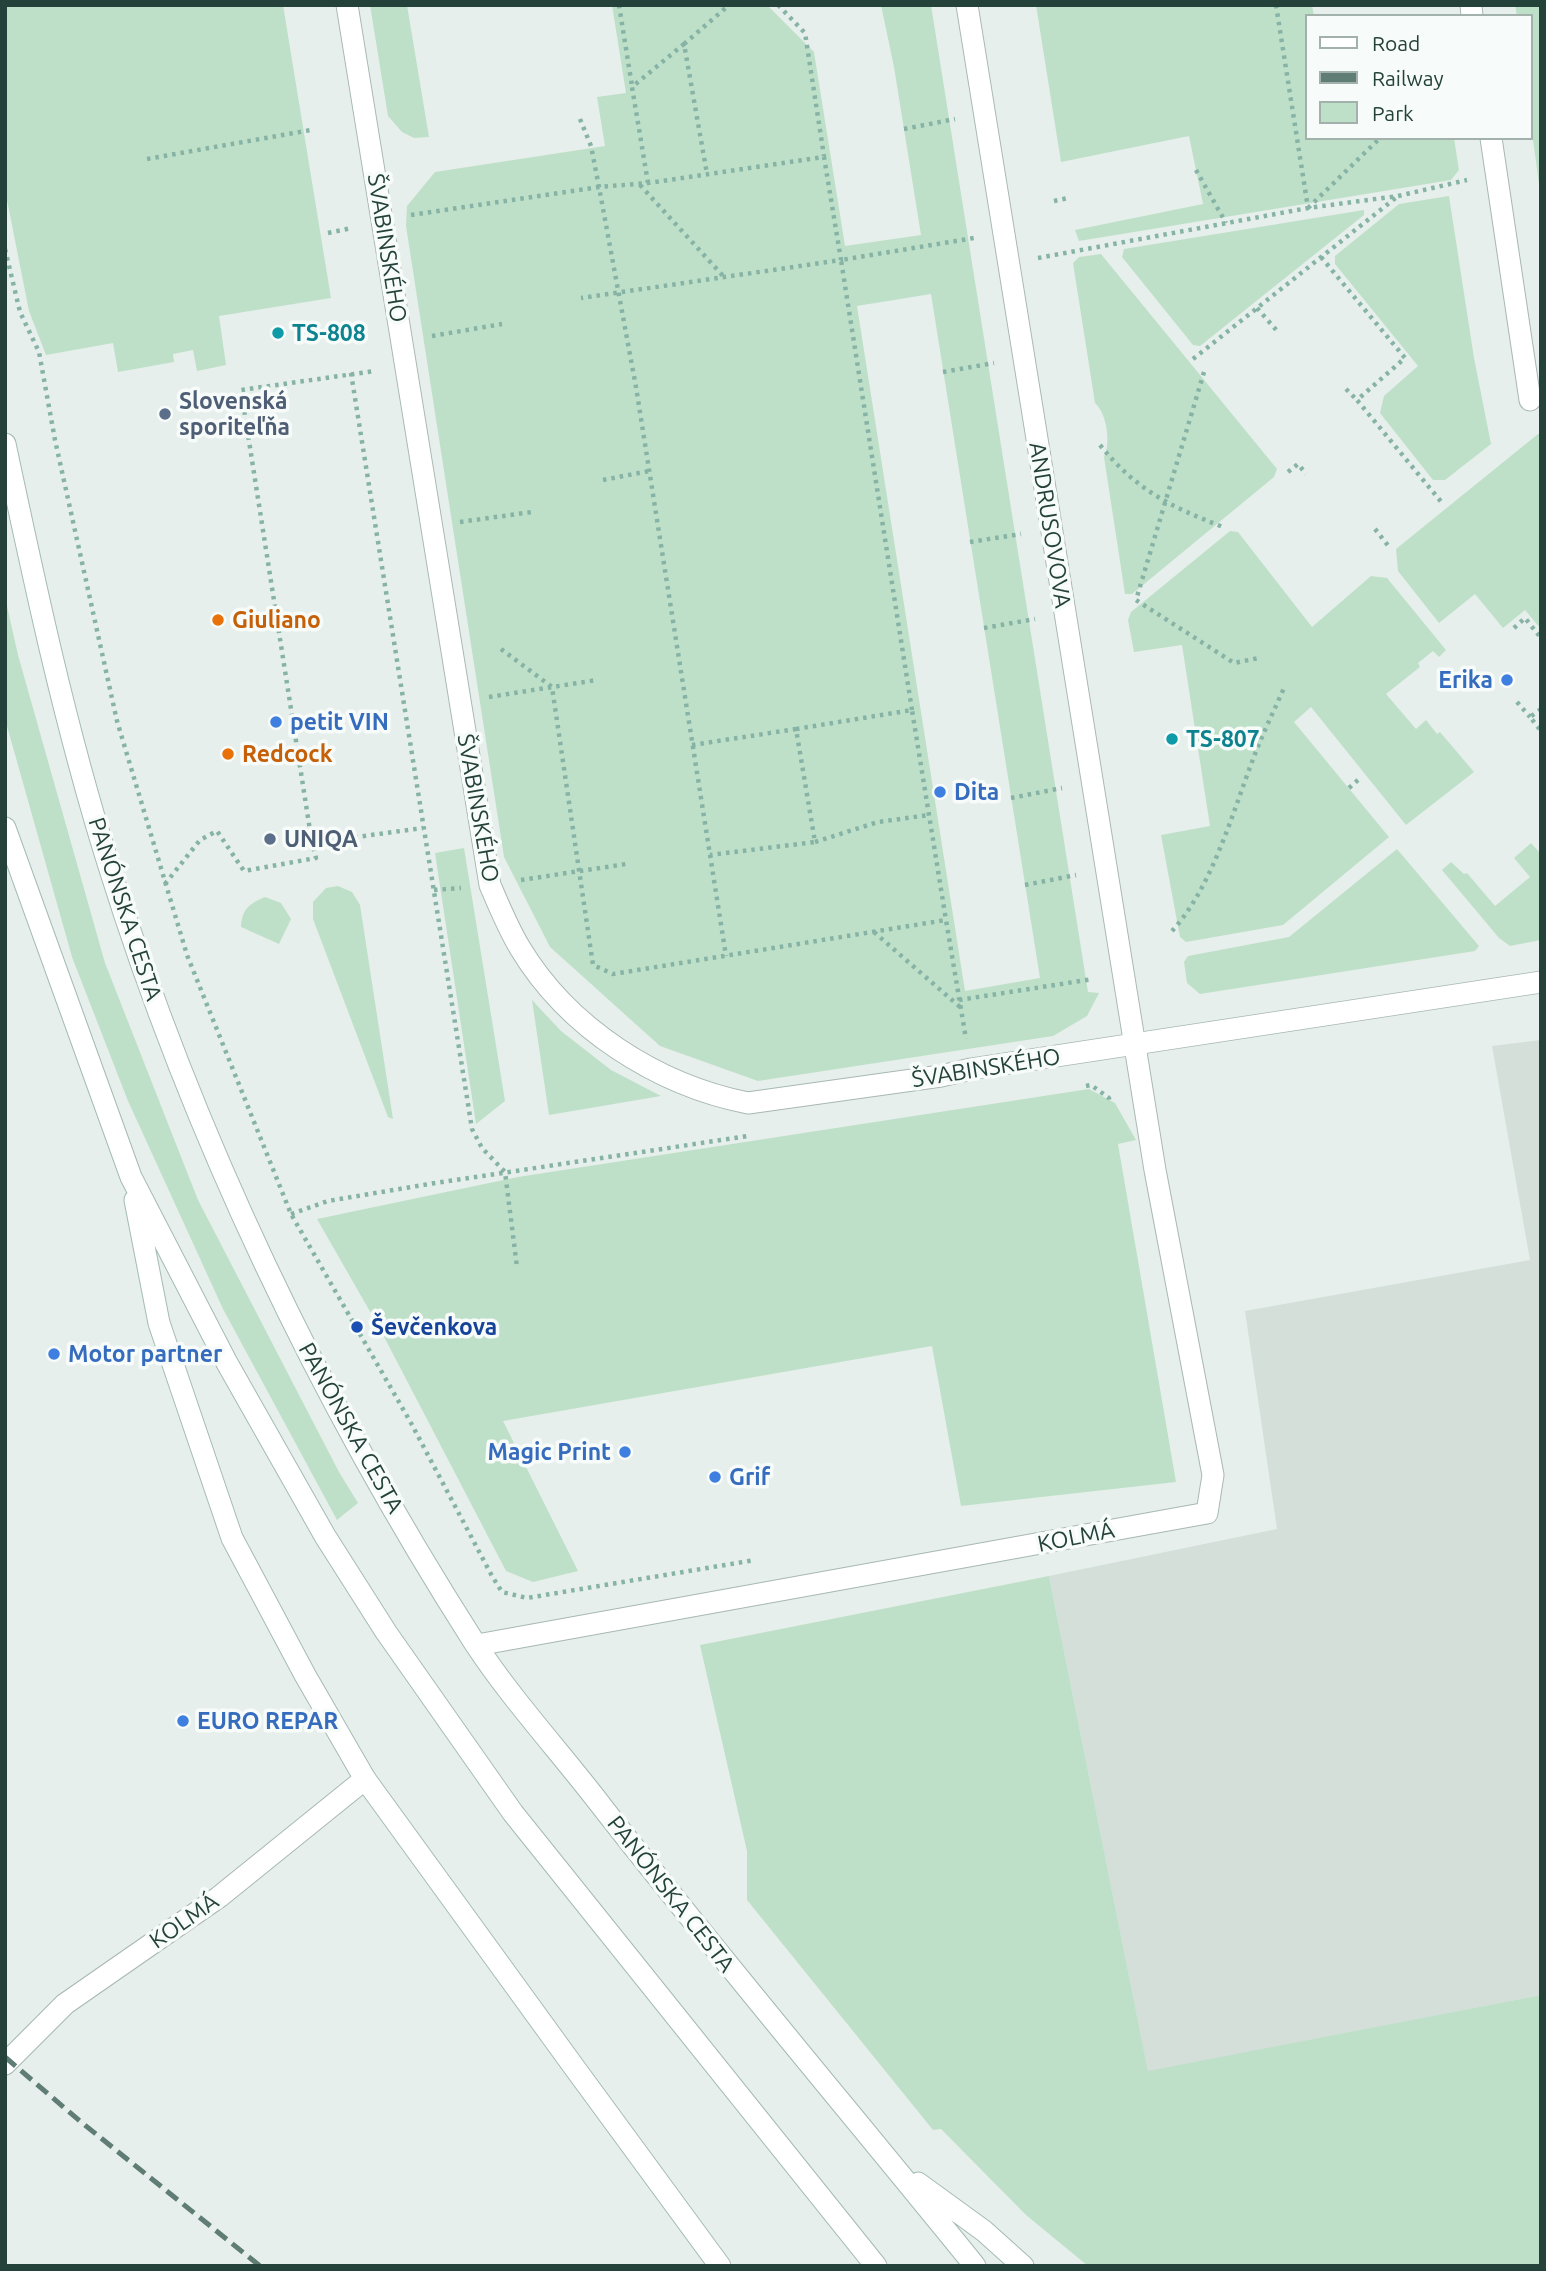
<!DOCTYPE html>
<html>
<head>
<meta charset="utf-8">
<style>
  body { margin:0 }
  #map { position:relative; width:1546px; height:2271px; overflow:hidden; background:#e6efeb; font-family:Ubuntu,sans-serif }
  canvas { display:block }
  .frame { position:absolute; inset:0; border:7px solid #24423a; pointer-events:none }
  .legend { position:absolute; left:1305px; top:14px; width:228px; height:126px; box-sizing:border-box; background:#f7fbf9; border:2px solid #a3b1ad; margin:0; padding:9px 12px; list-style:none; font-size:21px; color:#24423a }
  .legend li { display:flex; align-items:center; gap:14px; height:35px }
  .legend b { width:35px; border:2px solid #a3b1ad }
</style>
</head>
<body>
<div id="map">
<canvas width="1546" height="2271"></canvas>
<div class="frame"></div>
<ul class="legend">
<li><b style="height:9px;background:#fff"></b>Road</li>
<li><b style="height:9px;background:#5f7d75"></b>Railway</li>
<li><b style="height:19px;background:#bfe0c8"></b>Park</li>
</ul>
</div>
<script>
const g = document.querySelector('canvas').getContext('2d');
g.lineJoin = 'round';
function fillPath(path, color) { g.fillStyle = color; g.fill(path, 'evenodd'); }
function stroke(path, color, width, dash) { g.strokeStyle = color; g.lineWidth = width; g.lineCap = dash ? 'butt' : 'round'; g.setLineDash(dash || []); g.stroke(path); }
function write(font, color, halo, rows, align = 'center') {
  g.font = font + ' Ubuntu,sans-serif'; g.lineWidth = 7; g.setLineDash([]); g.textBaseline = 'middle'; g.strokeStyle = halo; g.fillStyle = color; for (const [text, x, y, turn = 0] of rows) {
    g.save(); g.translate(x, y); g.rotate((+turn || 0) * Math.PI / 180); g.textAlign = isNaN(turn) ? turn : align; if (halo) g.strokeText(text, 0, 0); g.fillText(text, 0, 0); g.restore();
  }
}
fillPath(new Path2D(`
  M1541,1040V1995L1148,2072L1049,1576L1277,1529L1245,1311L1530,1260L1492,1046Z`), '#d4dfda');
fillPath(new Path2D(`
  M5,5H283L331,298L219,316L226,365L197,371L193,350L173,354L174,362L118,372L113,343L46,355L29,311L5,190Z
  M370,5H407L429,137L414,138L402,132L388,116Z
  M612,5H767L814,52L845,246L921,235L894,67L881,5H931L1088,992L1099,993L1087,1016L1053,1036L758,1081L660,1046L550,947L504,857L406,226L407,206L435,172L605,146L597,97L626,93ZM931,294L1040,978L965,991L857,306Z
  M1036,5H1312L1314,16H1306V138H1454L1459,170L1451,180L1079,241L1075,230L1203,204L1189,136L1061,162Z
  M1515,5H1541L1539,184L1530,117V16H1517Z
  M1449,196L1474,358L1491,444L1445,480H1433L1380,413L1384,396L1418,366L1335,264V256L1399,204Z
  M1364,210V215L1200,346L1193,345L1122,257L1124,249Z
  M1101,254L1277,469L1274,477L1132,594H1125L1104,457C1111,443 1107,414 1095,403L1073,263L1079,257Z
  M1538,434H1541V629L1525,610L1503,628L1475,594L1439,623L1398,571L1396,549Z
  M1230,531L1238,532L1312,627L1371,576L1387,578L1446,650L1439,657L1433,651L1418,663L1420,667L1386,694L1416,729L1426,720L1437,734L1440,732L1474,772L1406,825L1311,707L1294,722L1389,837L1283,925L1186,942L1180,937L1161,835L1210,826L1182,645L1134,652L1128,620L1131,612Z
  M5,597L18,655L105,963L198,1200L339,1472L358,1503L337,1520L223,1309L128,1101L72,957L5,719Z
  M1531,843L1541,854V940L1510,946L1499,938L1442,870L1451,862L1464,874L1467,873L1495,906L1530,877L1514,858Z
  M464,848L505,1101L476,1124L435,853Z
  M1397,849L1479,946L1475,951L1200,994L1187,983L1184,962L1188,956L1289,937Z
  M338,886L352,892L360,905L393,1119L388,1117L313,919V902L326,888Z
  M265,897L281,903L291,919L279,944L241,927C242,909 249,904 265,897Z
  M532,1000L561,1031L611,1070L661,1096L549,1115Z
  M1089,1089L1115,1103L1136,1140L1118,1144L1176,1482L961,1506L932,1346L503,1421L578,1571L533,1582L506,1571L380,1329L317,1219L518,1177Z
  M1049,1576L1148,2071L1541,1995V2266H1088L1026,2215L941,2129L933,2130L747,1900V1851L700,1645Z`), '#bfe0c8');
const street = new Path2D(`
  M347,5L490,885C499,906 508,928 520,948C568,1028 657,1085 748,1103L941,1076L971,1069L1541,982
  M1471,5L1472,16
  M1491,138L1530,400
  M477,1645L1207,1513L1213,1475L1155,1170L967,5
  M5,2064L65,2004L219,1897L365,1779`);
const secondary = new Path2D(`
  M5,444C35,585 65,726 108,863C193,1136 320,1401 474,1642C512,1700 561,1753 603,1808C724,1963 851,2113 975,2266
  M5,828L131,1177L227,1363L325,1536L386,1632L513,1813L876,2266
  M135,1200L159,1323L232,1538L305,1675L365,1779L574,2067L720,2266
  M918,2183L984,2231L1023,2266`);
stroke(street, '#a8b8b2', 23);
stroke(secondary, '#a4bbb3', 23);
stroke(new Path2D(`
  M619,5L632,86
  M778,5L805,33L824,156
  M1276,5L1308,208
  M684,44L729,5
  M580,119L591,146L599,187L648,183L824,157L841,260L581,298
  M904,129L955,119
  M147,159L311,130
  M1196,170L1226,223
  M648,183L632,87L684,44L707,174
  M640,185L724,277
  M1054,201L1068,198
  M1308,208L1380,138
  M411,215L599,187L636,387L726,956
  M328,233L352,228
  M5,249L20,312L39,352L55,440L117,721L187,955L291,1214L411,1423L492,1576L502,1592L527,1598L755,1560
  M1321,257L1405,358L1357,400L1443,504
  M1038,258L1308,208L1398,196L1467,180
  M1257,308L1279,333
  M432,336L502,324
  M1193,359L1398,196
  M943,372L994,363
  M1204,372L1136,600L1234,663L1259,658
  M351,373L472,1129L482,1148L505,1172L517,1267
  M1346,389L1357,400
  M1100,445C1136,490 1171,507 1223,527
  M1288,472L1298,464L1306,474
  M603,480L649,471
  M460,522L532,512
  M1375,529L1390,548
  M970,542L1021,534
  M984,628L1035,619
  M1514,628L1525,618L1541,638
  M501,649L552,687L593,965L613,974L946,920L966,1039
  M489,697L597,680
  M1517,702L1530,717
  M1541,709L1530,717L1541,731
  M912,710L841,260L974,238
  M796,729L912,710L946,920
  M692,745L796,729L815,842L710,855
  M1349,788L1358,780
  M1011,798L1062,788
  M815,842L878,822L929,815
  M312,843L241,390L375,371
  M521,880L626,864
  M165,884L200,840L217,831L244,871L316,858L312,843L423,828
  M1025,885L1076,875
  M434,890L461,888
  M1172,931C1212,887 1231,817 1252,762C1261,737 1273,713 1284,688
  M874,932L960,1007
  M959,1000L1093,979
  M1086,1086L1091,1085L1109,1098L1110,1104
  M291,1214L328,1201L429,1184L748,1136`), '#86b3a5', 4.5, [3.5, 5]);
stroke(street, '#fff', 21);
stroke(secondary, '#fff', 21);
stroke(new Path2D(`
  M5,2057L81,2122L260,2266`), '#5f7d75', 5, [14, 7]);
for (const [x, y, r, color] of [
  [278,333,7,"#0f9aa8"],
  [165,414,7,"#5c6f8a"],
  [218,620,7,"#e8710a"],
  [1507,680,7,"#3f7fe0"],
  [276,722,7,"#3f7fe0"],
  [1172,739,7,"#0f9aa8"],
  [228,754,7,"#e8710a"],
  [940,792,7,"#3f7fe0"],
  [270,839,7,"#5c6f8a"],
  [357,1327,7,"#1a4fb4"],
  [54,1354,7,"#3f7fe0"],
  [625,1452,7,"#3f7fe0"],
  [715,1477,7,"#3f7fe0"],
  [183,1721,7,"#3f7fe0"]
]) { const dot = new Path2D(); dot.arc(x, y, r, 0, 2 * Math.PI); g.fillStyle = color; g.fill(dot); stroke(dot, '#f7fbf9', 2.5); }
write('23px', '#24423a', '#f7fbf9', [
  ["ŠVABINSKÉHO",387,248,81],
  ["ANDRUSOVOVA",1050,525,81],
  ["ŠVABINSKÉHO",478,808,80],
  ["PANÓNSKA CESTA",125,909,72],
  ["ŠVABINSKÉHO",986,1068,-9],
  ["PANÓNSKA CESTA",351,1428,61],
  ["KOLMÁ",1076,1537,-11],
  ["PANÓNSKA CESTA",671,1894,52],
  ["KOLMÁ",184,1921,-35]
]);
write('bold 23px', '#0d838f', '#f7fbf9', [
  ["TS-808",292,333],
  ["TS-807",1186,739]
], 'left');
write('bold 23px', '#4e5e75', '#f7fbf9', [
  ["Slovenská",179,401],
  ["sporiteľňa",179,427],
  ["UNIQA",284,839]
], 'left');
write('bold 23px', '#c56008', '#f7fbf9', [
  ["Giuliano",232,620],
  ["Redcock",242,754]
], 'left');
write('bold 23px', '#366cbe', '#f7fbf9', [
  ["Erika",1493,680,"right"],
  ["petit VIN",290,722],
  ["Dita",954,792],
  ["Motor partner",68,1354],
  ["Magic Print",611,1452,"right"],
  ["Grif",729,1477],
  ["EURO REPAR",197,1721]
], 'left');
write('bold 23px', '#164399', '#f7fbf9', [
  ["Ševčenkova",371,1327]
], 'left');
</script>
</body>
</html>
